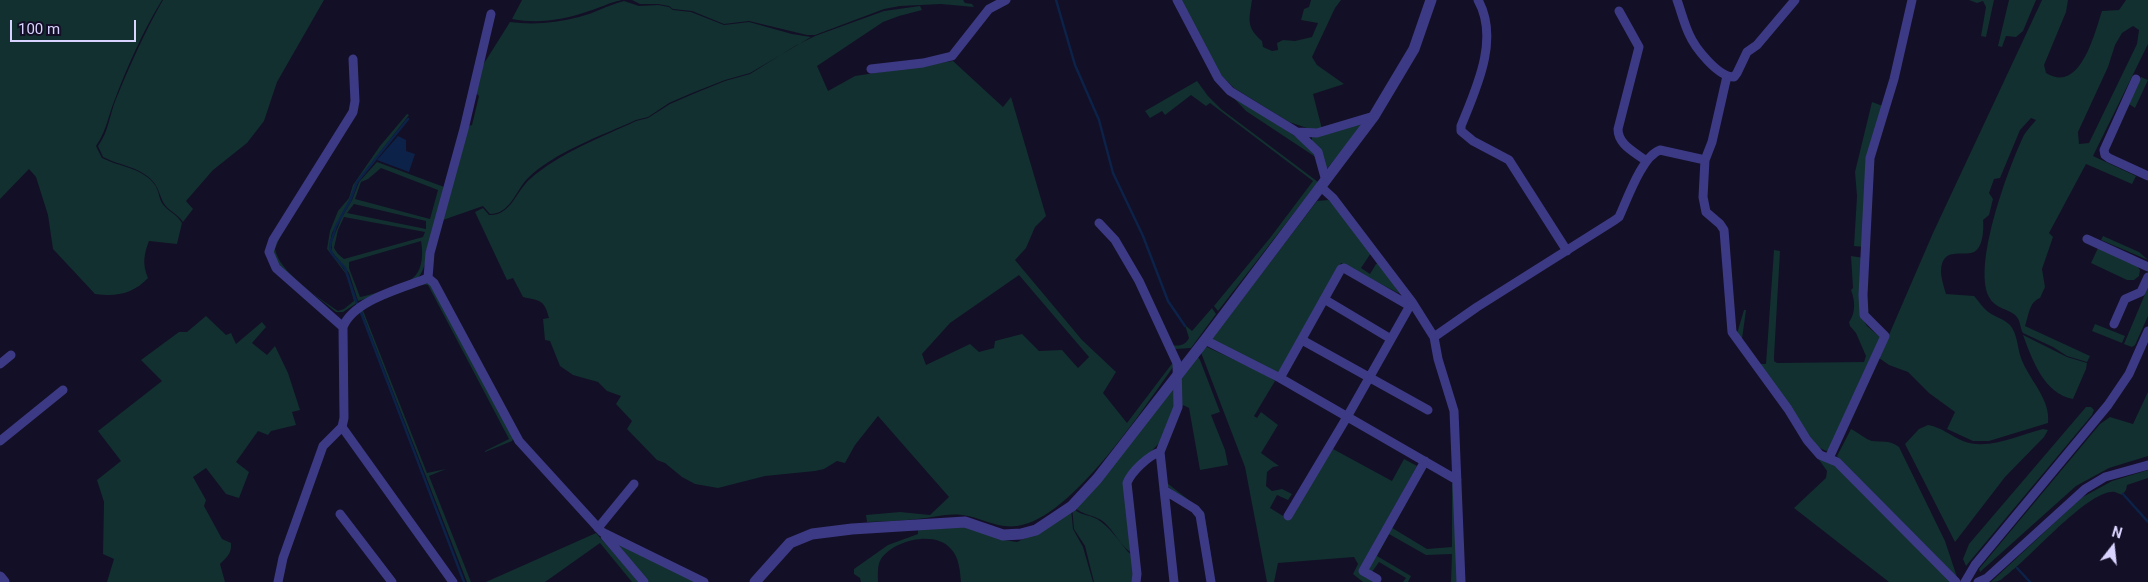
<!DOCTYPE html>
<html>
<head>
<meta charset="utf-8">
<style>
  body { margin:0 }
  #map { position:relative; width:2148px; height:582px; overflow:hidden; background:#130f26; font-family:Roboto,sans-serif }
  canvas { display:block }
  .north { position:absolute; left:2088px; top:522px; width:50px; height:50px; -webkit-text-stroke:4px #130f26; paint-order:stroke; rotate:16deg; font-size:14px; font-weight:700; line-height:20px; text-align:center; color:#d9d4ff }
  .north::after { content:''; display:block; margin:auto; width:18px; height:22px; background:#d9d4ff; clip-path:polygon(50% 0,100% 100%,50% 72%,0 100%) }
  .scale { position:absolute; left:10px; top:20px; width:126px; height:22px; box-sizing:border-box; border:2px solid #d9d4ff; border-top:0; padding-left:6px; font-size:15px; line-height:18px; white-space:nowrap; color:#d9d4ff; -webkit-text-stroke:4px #130f26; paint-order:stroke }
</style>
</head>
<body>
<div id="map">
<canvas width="2148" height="582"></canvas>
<div class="north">N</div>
<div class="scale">100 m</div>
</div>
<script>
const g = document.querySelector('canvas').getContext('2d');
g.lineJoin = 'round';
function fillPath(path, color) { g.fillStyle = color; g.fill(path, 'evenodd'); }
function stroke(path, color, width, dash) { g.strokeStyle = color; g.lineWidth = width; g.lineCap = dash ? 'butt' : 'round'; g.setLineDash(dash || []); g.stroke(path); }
fillPath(new Path2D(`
  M0,0H162C143,31 128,65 115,99C108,116 107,130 96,146L102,158C120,167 143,168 155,185C159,191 159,198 162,203C167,211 177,214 182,223L177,244L149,241C144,254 142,264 148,278C133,294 116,297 95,294L53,249L48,215L36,177L29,169L0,199Z
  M163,0H324L277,82L264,121L247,143L213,170L186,201L193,209L183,222C178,214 167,210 163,202C160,196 159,190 155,184C143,167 120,166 103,157L98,146C109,131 109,116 116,99C130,65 145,31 163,0Z
  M522,0H622C610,2 600,8 589,11C564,20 538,24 512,19Z
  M632,0H963L965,3L972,4L974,7L941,4L900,6L884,9L815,35H807L749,21L724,24L692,11L673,9L669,6L658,4H640Z
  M1180,0H1252C1249,20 1246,27 1262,41L1263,47L1272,51L1278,50L1277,43L1283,40L1295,41L1312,37L1318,23L1301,20L1304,9L1309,7L1311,0H1341L1335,8L1312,57L1317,65L1344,84L1313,94L1322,129H1310L1289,122L1234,88L1220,74Z
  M1969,0H1994L1986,37L1981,36L1986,7L1983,1L1977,3Z
  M2009,0H2036L2023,31L2016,37L2006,36L2002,47L1998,46Z
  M2042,0H2068L2066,12L2044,65L2046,73C2080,94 2094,35 2102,11L2119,10L2126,0H2148V44L2093,156L2136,176L2132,184L2086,164L2049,233L2053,237L2042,269L2045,287L2040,298C2029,302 2029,315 2025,326L2090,356L2087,362L2067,356L2053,347L2023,333C2020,329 2021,321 2016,316C2010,309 1995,309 1989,297C1972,265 2009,166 2024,135C2027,130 2032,125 2036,120L2031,118L2020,130L2000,178L1994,179L1989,193L1993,199L1989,215L1983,220C1984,229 1983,248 1974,252C1962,257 1942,246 1941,271C1941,278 1944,287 1946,294L1974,296C1978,300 1982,307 1987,311C1994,317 2003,318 2010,325C2018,335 2017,347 2021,358C2029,380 2051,399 2048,423L1989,441H1973L1947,429L1955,412L1929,393L1908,372L1889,365L1879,358L1933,233ZM2133,26L2139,30L2137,44L2089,143L2079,144L2078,132L2108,67L2115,45L2122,33Z
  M624,1L639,6L658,5L669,7L673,10L691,12L724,25L749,22L792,34L811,37L750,73L725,80L692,93L669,103L648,117L636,120C601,136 554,152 527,179C515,192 510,214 490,214L483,206L440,221L468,126L472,125L479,96L475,92L483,65L510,22C533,25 556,23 579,17C595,13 608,5 624,1Z
  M920,6L922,10L899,16L883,22L817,66L828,91L855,76L953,61L1003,107L1011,97L1046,216L1035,227L1026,248L1015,260L1082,340L1116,372L1103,393L1127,423L1174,361L1176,363C1144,407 1072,519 1017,526C997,529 981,517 962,515C947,513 931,518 917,519C900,521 884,521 867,522L866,515L900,512L930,515L949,497L878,416L855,445L845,463L837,461L824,469L815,471L765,476L718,488L695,484L682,477L665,463L657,460L627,429L632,421L616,404L621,396L607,391L598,382L573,375L560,366L550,341L545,340L543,319L549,318C544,299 540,301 523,297L513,278L507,280L475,212L483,208L489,215C511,216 516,191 530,179C561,152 600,138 636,121L648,118L670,104L693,94L725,81L750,74L795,46L815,36L884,11ZM1019,275L1089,357L1078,368L1062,350L1039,351L1022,334L995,341L994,348L979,352L970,344L926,365L922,354L950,323Z
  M2141,77L2148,80L2135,108L2129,104Z
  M1197,81L1208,96L1221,109L1318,182L1218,311L1214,306L1270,238L1313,181L1210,103L1206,106L1191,95L1165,115L1162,111L1150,118L1145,111Z
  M1228,92L1307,144L1313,149L1317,158L1246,111Z
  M1872,102L1883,106L1874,135L1864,247L1854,246L1857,196L1855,172Z
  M407,114L409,115L357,182L349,201L332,233L329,248L347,274L357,303L343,312H336L278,266L272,249L285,225L275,249C279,272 319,298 338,311L344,309L354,301L346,274L327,249L330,231L338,211L349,198L353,185L380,146Z
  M1366,121L1325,171L1312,142V137Z
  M377,162L444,187C440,205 429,271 416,280C400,290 377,295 358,301L349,273L332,252V241L342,217L352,200L359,182ZM381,168L438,190L430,219L355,199L361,182L368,179ZM354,204L426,221V229L347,213ZM344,217L425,232L423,237L344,259L338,254L334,248L338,230ZM421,241C423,251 423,268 415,276C406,286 374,294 360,297L349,268V262Z
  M1328,200L1334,203L1371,253L1361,268L1370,274L1376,264L1379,263L1400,294L1341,263L1278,374L1211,340L1317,201Z
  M2103,236L2139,252L2148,260L2101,240Z
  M2098,248L2137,266L2140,270L2139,276L2134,280H2127L2091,263Z
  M1774,250L1780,251L1774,357V361L1777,363L1864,362L1866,356L1856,333L1850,326L1849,322C1856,313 1855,300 1851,290L1853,288L1851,256L1864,258L1862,318L1867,326L1880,337L1829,450L1826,451L1814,445L1736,337L1744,310H1746L1742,339L1760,364H1766Z
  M422,282H429L432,285L514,437L512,441L485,452V451L509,439L428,285L422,284L362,308L427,473L446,469L429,476L471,582H467L360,307Z
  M2148,287V316L2135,345L2132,347L2124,344Z
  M1212,308L1216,314L1191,348L1175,349L1170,344C1178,347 1185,346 1189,338L1185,325L1192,331Z
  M206,316L226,335L231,333L236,344L262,322L266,327L252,343L267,355L275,346L288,373L300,410L292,412L296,425L271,431L268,435L258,431L236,462L249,472L239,498L226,494L206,468L193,477L206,500L204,506L222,539L231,543C232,553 227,557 220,564L225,582H107L114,559L103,554L104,502L97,480L121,461L98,431L162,381L141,360L179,332H187Z
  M2095,324L2125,336L2122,343L2092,331Z
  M2023,335L2067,357L2087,363L2086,369L2073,399C2044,394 2032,359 2023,335Z
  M1207,347L1265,374L1275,381L1254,416L1257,418L1261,412L1278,425L1261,453L1279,466L1273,467L1267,472L1266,486L1272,491L1282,489L1292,494L1288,500L1277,495L1270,508L1288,519L1333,449L1392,481L1404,459L1417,466L1359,570L1376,582H1363L1353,574L1358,564L1354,557L1278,563L1274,582H1267L1245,467L1200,350Z
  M1196,354L1200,360L1220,412L1211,415L1225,450L1228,465L1200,470L1189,408L1183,405L1164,450L1167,483L1204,512L1212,562H1210L1201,511L1167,486L1162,457L1163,446L1179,407L1182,373Z
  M1173,389L1176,404L1160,442L1127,478L1133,554C1121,547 1115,532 1105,523C1095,514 1082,516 1073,506Z
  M2148,392V456L2109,468L2076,486L1980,572L1979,569L2100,424L2110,417L2133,424Z
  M2086,407H2091L2094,410L2092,415L1966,566L1963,559L1969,544Z
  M1928,425C1941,427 1951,436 1963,441C1988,451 2019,435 2043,429L2048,430L2044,437L2005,477L1955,542L1905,444L1919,429Z
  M1851,429C1857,432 1867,440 1872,441C1882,442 1890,440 1899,447L1945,541L1957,577L1837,456Z
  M1810,447L1839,469L1952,582H1889L1794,508L1826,478L1827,471Z
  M2148,470V478L2127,485L2126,490L2122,495C2120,494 2117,493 2115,492C2090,488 2029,559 2008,574C2001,579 2001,582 1991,582L2081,498L2112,481Z
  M1452,483L1454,484L1458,582H1451L1452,554L1426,555L1389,534L1377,556L1411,576L1408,582H1403L1406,578L1379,562L1372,572L1367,569L1389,526L1427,549L1452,547Z
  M1072,507C1080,516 1088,514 1097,519C1110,527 1119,541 1128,552L1133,555V582H1094L1085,546L1074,529Z
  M1071,509L1073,529L1083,547L1093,582H961C960,571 959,557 951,549C935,530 894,540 881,559C877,565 878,575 878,582H861L860,578L854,574V569L888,545L918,534V528L963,526L1004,540L1017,542L1039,532Z
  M596,533L639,582H632L600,543L545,582H486Z
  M616,542L701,582H645L616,547Z`), '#12302f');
fillPath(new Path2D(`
  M398,136L406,140V151L415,154L409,172L377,160Z`), '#0c2248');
stroke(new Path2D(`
  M1056,0L1075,65L1099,120L1113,173L1143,236L1168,301L1185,326
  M357,304L345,268L332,254L330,248L331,242L336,226L350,201L357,182L408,119
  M360,310L464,582
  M2123,494L2148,522
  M2017,568L2030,582`), '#0c2248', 2.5);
stroke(new Path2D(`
  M1177,0L1218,78L1230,91L1297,132L1318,152L1326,181
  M1478,0C1500,39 1476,89 1461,126V131L1473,141L1509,160L1567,251
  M1677,0C1681,11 1684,23 1689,34C1695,48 1718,77 1734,77L1737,73L1747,52L1757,45L1795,0
  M1619,11L1639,47L1618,129C1618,145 1635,152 1646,161
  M491,14L464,129L430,253L428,278L434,283L519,441L602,532L704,582
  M871,69L923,63L952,56L989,9L1006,0
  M1727,76L1712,142L1705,160L1703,197L1706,212L1720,224L1724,230L1732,332L1788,409L1807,440L1820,455L1837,462L1956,582
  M2136,79L2104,150L2105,155L2109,158L2148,176
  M1297,132L1317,133L1374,116
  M1321,187L1333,198L1412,302L1434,337L1438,359L1454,411L1461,582
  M1099,223L1115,240L1139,281L1177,363L1178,407L1160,452L1174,582
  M2087,239L2148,267
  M1324,299L1391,339
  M2114,324L2125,299L2141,292L2148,277
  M343,327L276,268L269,252L273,240L353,112L355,101L353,59
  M1434,337L1477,307L1615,220L1619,217C1627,200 1642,156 1660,150L1705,160
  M1205,340L1280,378L1457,480
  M1302,340L1428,410
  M0,364L11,355
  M1280,378L1341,269L1344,268L1410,306
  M342,427L453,582
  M0,441L63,390
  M1829,458L1885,336L1864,315L1863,295L1870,158L1894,79L1912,0
  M1164,490L1195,509L1200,515L1211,582
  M340,514L392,582
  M1288,516L1347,417L1412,302
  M598,528L634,484
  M605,536L644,582
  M1377,579L1363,571L1425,461
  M278,582L283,558L323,446L342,427L344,418L343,327C353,300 403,288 428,278
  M1136,582L1137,574L1127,483C1131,472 1149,455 1160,452
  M1965,582L1975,565L2108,405L2129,374L2148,331
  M1978,582L1987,578L2085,489L2105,477L2148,465`), '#3d3a85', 9);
stroke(new Path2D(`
  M0,577L4,582
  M755,582L790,543L812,534L852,529L965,522L1003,535L1021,534L1036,530L1072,506L1097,479L1205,340L1374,116L1414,49L1431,0`), '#3d3a85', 11);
</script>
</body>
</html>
